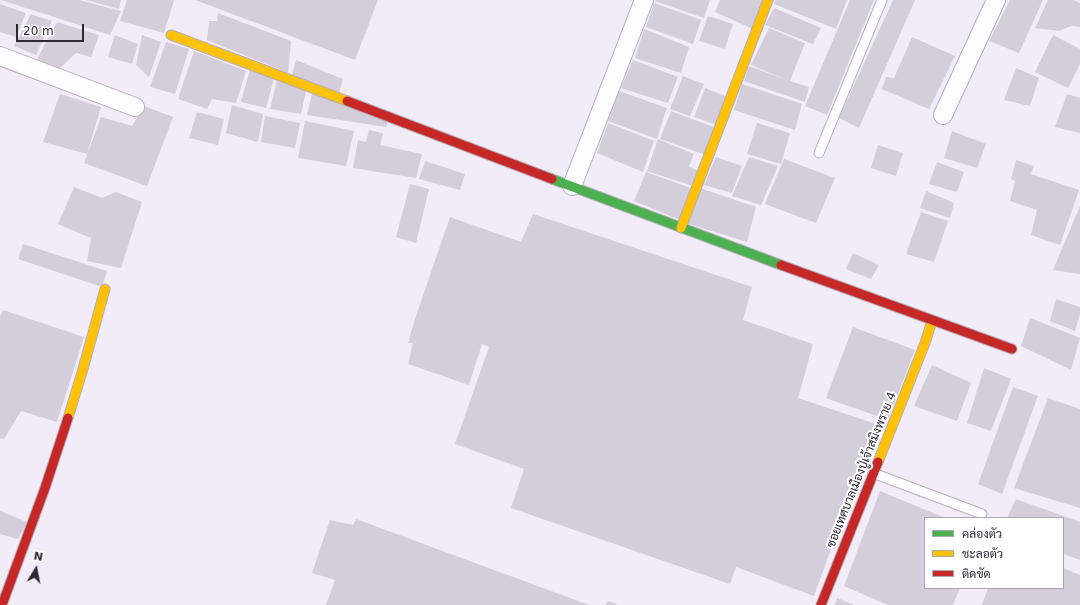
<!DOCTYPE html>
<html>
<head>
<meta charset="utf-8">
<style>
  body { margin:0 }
  #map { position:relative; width:1080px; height:605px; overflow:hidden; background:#f1ecf7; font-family:"DejaVu Sans",Sarabun,sans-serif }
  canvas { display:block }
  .legend { position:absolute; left:924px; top:517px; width:140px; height:72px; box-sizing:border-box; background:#fff; border:1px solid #aba9ad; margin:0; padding:5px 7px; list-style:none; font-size:12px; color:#2c2733 }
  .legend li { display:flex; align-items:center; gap:8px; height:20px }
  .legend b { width:20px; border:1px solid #aba9ad }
  .north { position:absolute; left:16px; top:549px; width:40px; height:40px; -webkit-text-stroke:3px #fff; paint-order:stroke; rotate:10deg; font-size:11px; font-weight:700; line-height:16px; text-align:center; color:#2c2733 }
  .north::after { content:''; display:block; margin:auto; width:14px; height:18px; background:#2c2733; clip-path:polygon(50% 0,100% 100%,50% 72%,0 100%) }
  .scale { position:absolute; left:16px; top:24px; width:68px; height:18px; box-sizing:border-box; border:2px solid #2c2733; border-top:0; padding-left:5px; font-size:12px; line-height:14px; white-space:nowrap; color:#2c2733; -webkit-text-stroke:3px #fff; paint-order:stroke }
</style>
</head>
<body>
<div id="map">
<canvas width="1080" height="605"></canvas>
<ul class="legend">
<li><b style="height:5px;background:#4caf50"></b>คล่องตัว</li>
<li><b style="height:5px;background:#ffc107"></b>ชะลอตัว</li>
<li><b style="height:5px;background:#c62828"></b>ติดขัด</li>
</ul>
<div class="north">N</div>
<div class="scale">20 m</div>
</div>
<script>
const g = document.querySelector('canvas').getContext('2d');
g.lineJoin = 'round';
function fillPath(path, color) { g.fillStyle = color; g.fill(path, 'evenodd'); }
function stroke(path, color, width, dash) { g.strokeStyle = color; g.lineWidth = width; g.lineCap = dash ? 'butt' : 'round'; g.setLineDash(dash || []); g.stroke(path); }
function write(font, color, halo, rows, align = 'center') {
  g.font = font + ' "DejaVu Sans",Sarabun,sans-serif'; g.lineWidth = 4; g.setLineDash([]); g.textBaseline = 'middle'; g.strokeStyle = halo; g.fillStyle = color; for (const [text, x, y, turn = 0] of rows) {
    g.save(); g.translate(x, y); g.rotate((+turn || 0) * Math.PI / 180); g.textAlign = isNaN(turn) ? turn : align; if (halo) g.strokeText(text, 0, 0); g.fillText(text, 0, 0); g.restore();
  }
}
fillPath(new Path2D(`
  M1,0H79L121,11L110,35Z
  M86,0H121L119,9Z
  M127,0H174L164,33L120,21Z
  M195,0H378L355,60Z
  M656,0H710L704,18L655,1Z
  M720,0H765L753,29L715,12Z
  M776,0H847L836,29L774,4Z
  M850,0H874L827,115L805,106Z
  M893,0H915L859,128L839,118Z
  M1010,0H1043L1019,53L989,41Z
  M1048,0H1074L1080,3V27L1071,26L1059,31L1035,28Z
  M654,3L701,20L693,44L646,27Z
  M0,4L26,13L16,37L0,32Z
  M774,8L821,28L813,44L765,25Z
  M218,13L291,41L288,73L207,40L209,21H217Z
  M31,14L52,21L36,55L14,46Z
  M708,16L733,24L725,49L699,41Z
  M57,22L99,35L91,57L76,53L59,69L37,59Z
  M769,28L805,43L790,81L809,87L805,102L744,81L749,66L787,80L751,65Z
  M644,29L689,47L681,73L635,58Z
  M115,35L138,44L132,64L108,57Z
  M142,35L161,42L149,77L136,65Z
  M1053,35L1080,49V64L1068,88L1035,72Z
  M912,37L955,56L929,109L882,89L886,77L894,78Z
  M166,42L189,49L175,94L150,87Z
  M194,51L246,71L236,103L212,99L207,109L178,99Z
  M296,60L343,79L339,93L292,76Z
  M633,60L678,77L668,103L621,88Z
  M1016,68L1039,78L1030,106L1004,100Z
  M250,69L274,78L266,108L241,102Z
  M683,76L704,84L690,116L670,109Z
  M277,80L306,91L301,114L270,109Z
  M742,84L802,104L795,130L734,110Z
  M705,88L728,97L717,125L694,117Z
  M619,91L667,108L657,139L608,121Z
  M312,93L388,121L386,127L307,115Z
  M60,94L101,107L87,154L43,142Z
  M1067,94L1080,98V133L1055,127Z
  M232,105L263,114L258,142L226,133Z
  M144,106L173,117L147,186L84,163L101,117L132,126Z
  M671,111L716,128L706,155L660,139Z
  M197,112L224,119L218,145L189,138Z
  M265,116L300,123L295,148L261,142Z
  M305,121L354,131L346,166L298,158Z
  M608,123L654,141L643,172L597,153Z
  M757,123L790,133L781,164L747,154Z
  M369,130L383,133L380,145L422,154L416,178L353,168L358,140L366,142Z
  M952,131L986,144L977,168L944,158Z
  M658,139L694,154L689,166L698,171L693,186L647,171Z
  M878,145L903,153L896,176L871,168Z
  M716,157L742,166L732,193L704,185Z
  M749,157L778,166L761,205L732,196Z
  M784,159L835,178L816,223L765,204Z
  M1016,160L1034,166L1031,174L1079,190L1060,245L1031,235L1037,210L1010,201L1015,181L1011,179Z
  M425,161L465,174L460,190L419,179Z
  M937,162L964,172L957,192L929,184Z
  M646,172L691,188L680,220L634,201Z
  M410,184L429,189L416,243L396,237Z
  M74,187L102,198L116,192L142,202L121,268L87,261L91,238L58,224Z
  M700,188L756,207L747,242L686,223Z
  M926,191L954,203L950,218L920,208Z
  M1080,206V274L1053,270Z
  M921,212L948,221L934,262L906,254Z
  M533,214L752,287L743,320L813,344L798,398L876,424L814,596L736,567L730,584L511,508L524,469L455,444L489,347L482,344L469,385L408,364L413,343H408L415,319L450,217L521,242Z
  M23,244L107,271L102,287L18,259Z
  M853,253L879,265L871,279L846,269Z
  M1056,299L1080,307V314L1075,331L1050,321Z
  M3,310L84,337L57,422L21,411L4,439L0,438V317Z
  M1030,318L1080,338L1071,370L1021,346Z
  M853,327L915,350L888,420L826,398Z
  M932,365L971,383L957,421L914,406Z
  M984,368L1011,379L991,431L967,423Z
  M1013,387L1038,396L1002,494L978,484Z
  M1048,398L1080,409V508L1014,488Z
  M880,491L945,518H925V588H960L953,605H888L844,586Z
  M1016,499L1080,522V560L1063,554V518H1007Z
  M0,511L27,522L18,539L0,534Z
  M356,519L589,605H326L335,580L312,573L330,520L353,525Z
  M1063,568L1080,575V605H982L988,588H1063Z
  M837,598L854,605H835Z
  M608,601L619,605H605Z`), '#d3ced9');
const lane = new Path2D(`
  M819,153L882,0
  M873,473L982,514`);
const street = new Path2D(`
  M0,56L135,107
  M943,115L996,0
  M572,186L644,0`);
const fast = new Path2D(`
  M552,179L781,265`);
const slow = new Path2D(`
  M171,35L347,101
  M681,228L768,0
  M68,418L83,369L105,289
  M878,462L925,343L932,321`);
const jam = new Path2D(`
  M347,101L552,179
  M781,265L1012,349
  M2,605L45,488L68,418
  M821,605L878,462`);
stroke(lane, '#b4afba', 11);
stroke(street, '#b4afba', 20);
stroke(fast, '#b4afba', 11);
stroke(slow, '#b4afba', 11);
stroke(jam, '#b4afba', 11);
stroke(lane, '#fdfcfe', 9);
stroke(street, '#fdfcfe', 18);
stroke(fast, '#4caf50', 9);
stroke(slow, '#ffc107', 9);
stroke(jam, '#c62828', 9);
write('12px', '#2c2733', '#fff', [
  ["ซอยเทศบาลเมืองปู่เจ้าสมิงพราย 4",862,470,-68]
]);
</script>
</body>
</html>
